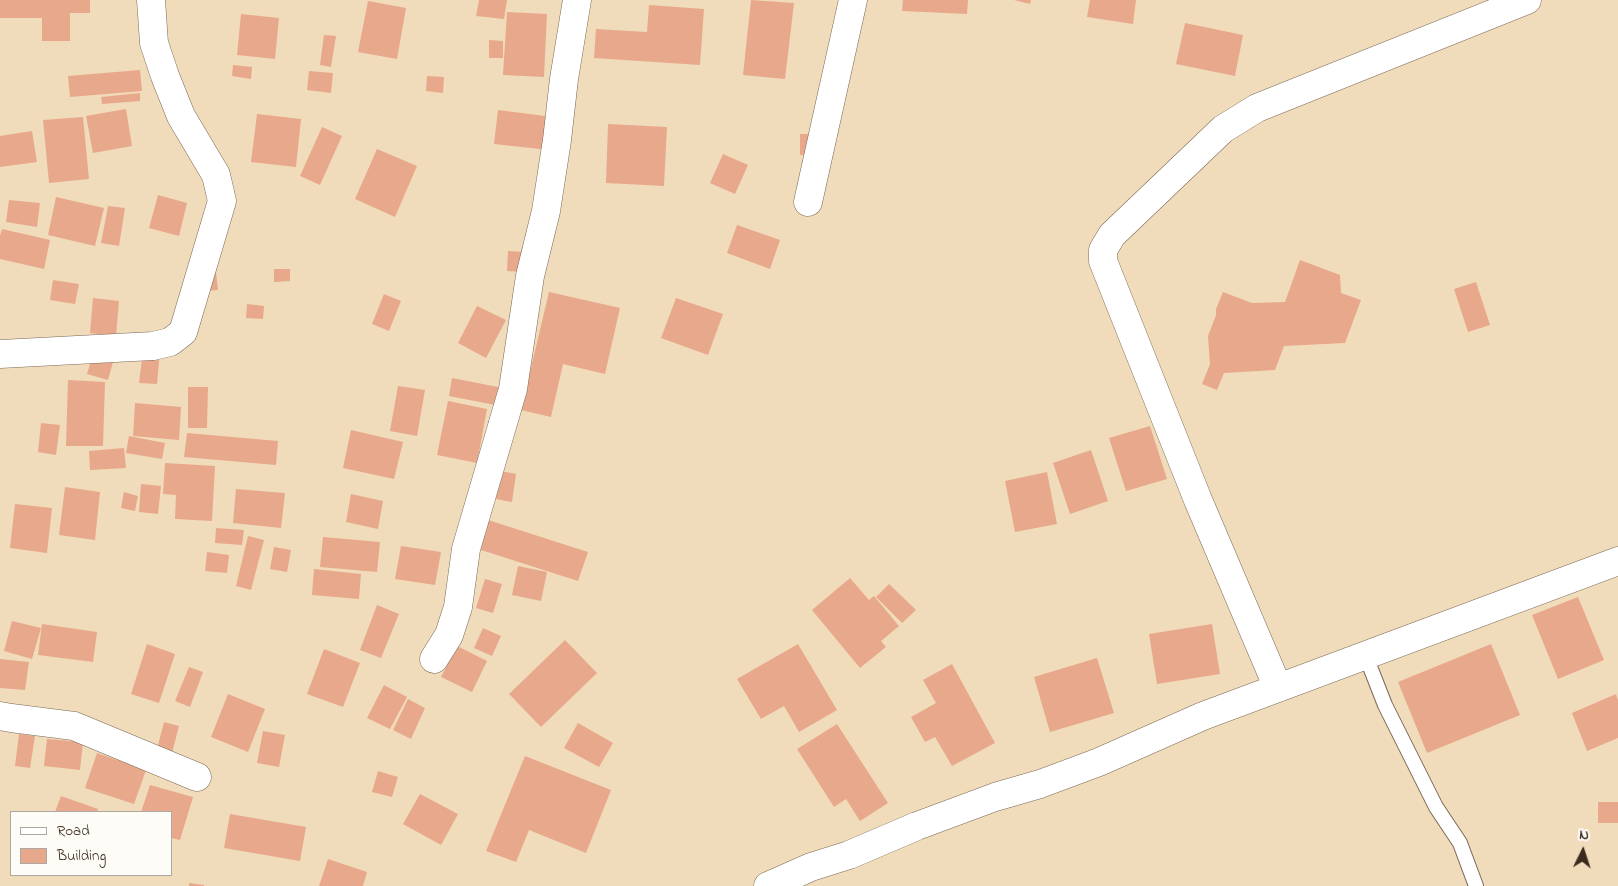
<!DOCTYPE html>
<html>
<head>
<meta charset="utf-8">
<style>
  body { margin:0 }
  #map { position:relative; width:1618px; height:886px; overflow:hidden; background:#f0dcbb; font-family:"Indie Flower",sans-serif }
  canvas { display:block }
  .legend { position:absolute; left:10px; top:811px; width:162px; height:65px; box-sizing:border-box; background:#fdfcf7; border:1px solid #afa8a0; margin:0; padding:6px 9px; list-style:none; font-size:15px; color:#3b2a1e }
  .legend li { display:flex; align-items:center; gap:10px; height:25px }
  .legend b { width:25px; border:1px solid #afa8a0 }
  .north { position:absolute; left:1558px; top:826px; width:50px; height:50px; -webkit-text-stroke:4px #fdfcf7; paint-order:stroke; rotate:4deg; font-size:14px; font-weight:700; line-height:20px; text-align:center; color:#3b2a1e }
  .north::after { content:''; display:block; margin:auto; width:18px; height:22px; background:#3b2a1e; clip-path:polygon(50% 0,100% 100%,50% 72%,0 100%) }
</style>
</head>
<body>
<div id="map">
<canvas width="1618" height="886"></canvas>
<ul class="legend">
<li><b style="height:6px;background:#fff"></b>Road</li>
<li><b style="height:14px;background:#e8a88b"></b>Building</li>
</ul>
<div class="north">N</div>
</div>
<script>
const g = document.querySelector('canvas').getContext('2d');
g.lineJoin = 'round';
function fillPath(path, color) { g.fillStyle = color; g.fill(path, 'evenodd'); }
function stroke(path, color, width, dash) { g.strokeStyle = color; g.lineWidth = width; g.lineCap = dash ? 'butt' : 'round'; g.setLineDash(dash || []); g.stroke(path); }
fillPath(new Path2D(`
  M0,0H90V13H70V41H42V18H0Z
  M479,0H507L504,19L476,16Z
  M751,0L794,3L785,79L743,75Z
  M903,0H968L967,14L902,11Z
  M1014,0H1031L1030,4Z
  M1090,0H1136L1133,24L1087,17Z
  M368,1L406,8L397,59L358,52Z
  M649,5L704,9L700,65L594,58L596,29L647,32Z
  M507,12L547,14L544,77L503,75Z
  M241,14L279,18L275,59L237,55Z
  M1185,23L1243,35L1235,76L1176,64Z
  M324,35L336,36L331,67L320,65Z
  M489,40L503,41V58H489Z
  M233,65L252,67L251,79L232,76Z
  M140,70L142,91L70,97L68,76Z
  M309,71L333,73L331,93L307,90Z
  M427,76L444,77L443,93L426,91Z
  M140,93V101L102,104L101,97Z
  M126,109L132,146L93,153L86,116Z
  M498,110L553,117L549,150L494,144Z
  M257,114L301,119L296,167L251,162Z
  M83,117L89,179L49,183L43,120Z
  M608,124L667,127L664,186L606,183Z
  M322,127L342,136L320,185L300,176Z
  M32,131L37,162L0,167V136Z
  M800,134H817L816,155H800Z
  M377,149L417,166L395,217L355,199Z
  M723,154L748,165L735,194L710,183Z
  M158,195L187,203L179,236L149,228Z
  M56,197L104,208L95,246L48,235Z
  M9,200L40,203L37,227L6,222Z
  M108,206L125,208L119,246L101,243Z
  M737,225L780,240L770,269L727,253Z
  M2,229L50,240L44,269L0,259V236Z
  M508,251L523,252L522,272L507,271Z
  M1300,260L1340,275L1341,293L1361,300L1345,343L1284,346L1275,370L1224,373L1217,390L1202,384L1210,364L1208,336L1216,315V309L1223,292L1252,303L1285,302Z
  M274,269H290V281L274,282Z
  M216,272L218,290L204,291L202,274Z
  M53,280L79,284L75,304L50,300Z
  M1476,282L1490,325L1468,332L1454,289Z
  M549,292L620,308L605,374L563,364L551,417L521,410Z
  M384,294L401,301L389,331L372,324Z
  M93,298L119,301L116,336L90,333Z
  M676,298L723,314L708,355L661,338Z
  M247,304L264,306L263,319L246,318Z
  M477,306L506,320L486,358L458,343Z
  M143,351L160,352L157,384L139,383Z
  M92,357L113,362L108,380L87,374Z
  M452,378L503,388L500,406L449,396Z
  M68,380L105,382L103,446H66Z
  M398,386L425,390L417,436L390,431Z
  M188,387H208L207,428H188Z
  M448,401L487,409L477,463L437,455Z
  M135,403L181,407L179,440L133,436Z
  M41,423L60,425L56,455L38,452Z
  M1150,426L1167,479L1126,491L1109,438Z
  M351,430L403,442L394,479L343,468Z
  M187,433L278,441L276,465L184,457Z
  M129,436L165,443L162,459L126,453Z
  M124,448L126,468L90,470L89,451Z
  M1091,450L1108,501L1070,514L1053,463Z
  M165,463L215,466L212,521L175,519L176,495L163,494Z
  M501,471L516,474L512,502L496,499Z
  M1047,472L1057,524L1015,532L1005,481Z
  M141,484L161,486L158,514L139,512Z
  M65,487L100,492L95,540L59,535Z
  M236,489L285,493L281,528L233,523Z
  M124,492L138,496L135,511L121,508Z
  M351,494L383,501L378,529L346,522Z
  M15,504L52,508L47,553L10,548Z
  M488,520L588,552L578,581L478,549Z
  M216,528L244,530L242,545L215,543Z
  M248,536L264,540L251,590L236,586Z
  M323,537L380,542L377,572L320,567Z
  M401,546L441,552L435,585L395,579Z
  M274,547L291,550L287,572L270,569Z
  M207,552L229,555L227,573L205,571Z
  M518,566L547,572L541,601L512,595Z
  M314,569L361,574L359,599L312,595Z
  M850,578L869,600L874,596L899,626L881,641L886,647L860,668L812,610Z
  M485,579L502,584L493,613L476,608Z
  M889,584L916,610L902,623L876,597Z
  M1578,597L1604,660L1558,679L1532,615Z
  M377,605L399,614L381,658L360,650Z
  M12,621L41,628L32,659L4,651Z
  M42,624L97,632L93,662L38,655Z
  M1212,624L1220,674L1157,684L1149,634Z
  M483,628L501,636L492,656L474,648Z
  M565,640L597,673L541,727L509,694Z
  M147,644L175,654L159,703L131,694Z
  M798,644L837,710L799,732L784,706L761,719L737,679Z
  M1491,644L1520,715L1427,753L1398,682Z
  M457,646L487,661L472,692L441,677Z
  M324,649L360,663L343,707L307,694Z
  M1097,658L1114,713L1050,732L1034,677Z
  M0,659L29,662L25,690L0,688Z
  M952,664L995,743L952,766L935,737L925,742L911,717L936,703L923,680Z
  M189,667L203,672L190,707L175,701Z
  M384,685L407,697L390,729L367,718Z
  M228,694L265,709L248,752L211,737Z
  M1616,694L1618,700V738L1587,751L1572,713Z
  M408,699L425,708L411,739L393,730Z
  M164,722L179,726L172,753L157,749Z
  M578,723L613,743L599,767L564,748Z
  M837,724L888,803L860,821L846,799L834,807L797,749Z
  M263,731L285,735L279,767L257,763Z
  M19,734L35,736L30,768L15,766Z
  M47,739L83,742L80,770L44,766Z
  M97,753L146,770L134,804L85,788Z
  M525,756L611,790L586,853L529,830L516,862L486,851Z
  M378,771L398,777L392,797L372,792Z
  M150,785L193,797L180,840L171,838V812H141Z
  M420,794L458,814L441,845L403,824Z
  M61,796L98,809L97,812H55Z
  M1598,802H1618V823H1598Z
  M230,814L306,827L300,861L224,848Z
  M328,859L367,872L363,886H319Z
  M189,883L204,885V886H189Z`), '#e8a88b');
const lane = new Path2D(`
  M1365,654L1385,705L1436,807L1460,843L1476,886`);
const street = new Path2D(`
  M808,202L853,0
  M0,354L153,346L170,342L183,332L222,201L216,175L181,116L165,76L154,43L151,0
  M434,659L449,635L458,607L466,549L513,389L530,276L546,211L557,140L564,79L577,0
  M1278,688L1198,500L1103,261V250L1112,235L1223,129L1257,108L1527,0
  M0,716L11,718L74,726L197,777
  M768,886L811,867L849,855L917,826L995,797L1040,784L1099,762L1203,716L1618,561`);
stroke(lane, '#7a6855', 16);
stroke(street, '#7a6855', 29);
stroke(lane, '#fff', 14);
stroke(street, '#fff', 28);
</script>
</body>
</html>
